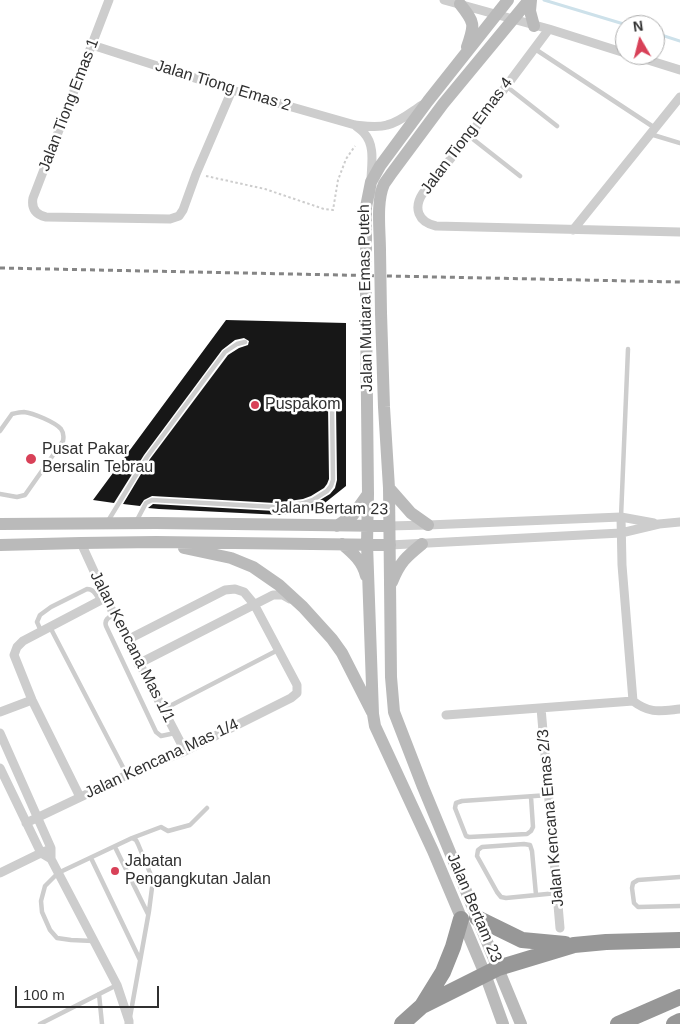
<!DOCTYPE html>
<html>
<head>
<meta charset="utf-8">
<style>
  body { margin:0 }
  #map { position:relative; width:680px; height:1024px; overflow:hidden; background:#fff; font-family:Helvetica,sans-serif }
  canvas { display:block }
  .north { position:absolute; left:615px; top:15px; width:50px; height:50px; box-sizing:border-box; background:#fff; border:1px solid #acacac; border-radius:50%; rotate:352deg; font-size:14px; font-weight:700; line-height:20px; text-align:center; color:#303030 }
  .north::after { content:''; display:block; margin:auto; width:18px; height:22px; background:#d84158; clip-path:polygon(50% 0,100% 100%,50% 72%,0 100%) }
  .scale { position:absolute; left:15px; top:986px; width:144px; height:22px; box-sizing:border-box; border:2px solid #303030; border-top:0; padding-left:6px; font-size:15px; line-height:18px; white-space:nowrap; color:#303030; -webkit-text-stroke:4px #fff; paint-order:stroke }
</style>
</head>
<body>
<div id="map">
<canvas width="680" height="1024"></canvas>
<div class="north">N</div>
<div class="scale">100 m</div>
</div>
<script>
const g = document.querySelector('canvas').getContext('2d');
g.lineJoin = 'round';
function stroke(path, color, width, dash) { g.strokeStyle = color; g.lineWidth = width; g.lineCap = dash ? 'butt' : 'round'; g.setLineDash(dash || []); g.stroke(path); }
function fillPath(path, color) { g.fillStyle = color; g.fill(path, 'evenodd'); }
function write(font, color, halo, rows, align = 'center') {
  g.font = font + ' Helvetica,sans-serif'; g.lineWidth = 5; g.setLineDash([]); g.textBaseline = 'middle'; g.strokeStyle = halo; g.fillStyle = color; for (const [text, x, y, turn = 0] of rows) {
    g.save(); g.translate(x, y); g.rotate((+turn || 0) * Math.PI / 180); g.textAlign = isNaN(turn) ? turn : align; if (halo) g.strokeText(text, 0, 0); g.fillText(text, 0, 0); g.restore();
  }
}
stroke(new Path2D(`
  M544,0L627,25
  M655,33L680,41`), '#cde1ea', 3);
fillPath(new Path2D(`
  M226,320L346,323V486L316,510L282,515L159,509L148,508L153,504L275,511L305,507L315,503L330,494L335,488L337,480L336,404L334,401L331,400L329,402L328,404L329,479L327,484L324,488L311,496L303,499L275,503L152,496L144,500L140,506L123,504L150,459L228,355L239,348L248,345L249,341L244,338L235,340L222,350L144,455L114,503L93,500Z`), '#171717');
stroke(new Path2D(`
  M206,176L265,189L324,209L333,210L338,180L346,159L355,146`), '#cdcdcd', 2, [2.5, 2.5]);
stroke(new Path2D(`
  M535,49L655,128
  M506,86L557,126
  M650,134L680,143
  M469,136L520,176
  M0,431L12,414C16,413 20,412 24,412C33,413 55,422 61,429C64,433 64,436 63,441L25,495L17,497L0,494
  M621,517L628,349
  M137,520L146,503L152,500L275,507L292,505L304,503L313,500L327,491L331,486L333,480L332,404
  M108,521L147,457L225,352L237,344L245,342
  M114,615C108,617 104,620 106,626L156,732L161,736L175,733
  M50,627L127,775
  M41,631L37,622L40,615L51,607L87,589C94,589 96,595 100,601
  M164,709L278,650
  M531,797L533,827L531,831L527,834L469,837L466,836L455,808L456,803L462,801L549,795
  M132,838L161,827L168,831L190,825L207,808
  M115,847L148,914
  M91,858L140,960
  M680,877L638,880L633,883L632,888L634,903L638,907L680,906
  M536,895L532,851L530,845L524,844L482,847L478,850L477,856L497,892L501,897L506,898L557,893
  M93,941L71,940L57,938L50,930L42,912L41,901L45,886L58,873L132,838L136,840L138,844L153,880L149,911L130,1017
  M99,994L102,1024
  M40,1024L117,985`), '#cdcdcd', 4.5);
stroke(new Path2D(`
  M109,0L33,198C31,209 36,215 46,217L170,219L179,216L183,210L196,174L232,90
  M444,0L549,29L625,53
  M549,29L469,136L423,193C413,208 418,222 436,226L680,232
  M92,45L232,90L355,125C365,126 377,128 387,125C400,122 411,112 422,105
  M632,55L680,70
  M355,125C358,128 362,130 364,133C376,146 371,166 371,181
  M573,230L680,97
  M621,517L622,565L633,701C650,714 660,711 680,709
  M389,526L428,525L621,517L654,523
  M81,543L114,615L185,751
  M390,545L621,533L659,524L680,522
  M138,664L273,595H283L290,599
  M541,708L560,928
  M0,712L32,700
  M446,715L633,701
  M0,733L51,848V859L117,985L129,1021V1024
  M0,768L41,853L51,859
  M80,797L32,700L14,655L17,647L23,641L105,598
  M26,823L127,775L185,751L291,698L297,693V685L254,604L244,592L235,589L225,590L127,640
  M0,873L45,851`), '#cdcdcd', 9);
stroke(new Path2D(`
  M531,0L530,11L534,26
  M460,4C475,23 475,24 467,47
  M380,251C380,231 376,202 384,184C386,181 389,177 391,174L443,104L529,0
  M366,253V207L371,182L380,166L428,101L508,0
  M366,313L368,494L367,544L373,714L375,726L433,851L485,974L503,1024
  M381,313L384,407L389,488L391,677L394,712L423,787L521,1024
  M389,488L411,513L428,525
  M0,524L156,523L389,526
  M337,526L353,515L368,494
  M342,544C353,553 363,562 366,576
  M0,545L81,543L156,542L390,545
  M184,548L231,558L253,567L279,585L303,607L332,639L342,653L372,712
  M392,582C400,562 406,557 422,544`), '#bababa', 12);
stroke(new Path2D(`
  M477,918L522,940L565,944
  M422,1006L498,968L574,945L606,942L680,940
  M402,1024L422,1006L443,972L453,947L461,919
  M618,1024L680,997
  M674,1024L680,1021`), '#979797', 16);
stroke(new Path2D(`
  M0,268L680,282`), '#858585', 3, [5, 4]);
stroke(new Path2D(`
  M380,251L381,313
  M366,253V313`), '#bababa', 12);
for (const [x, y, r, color] of [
  [255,405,5,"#d84158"],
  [31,459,6,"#d84158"],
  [115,871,5,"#d84158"]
]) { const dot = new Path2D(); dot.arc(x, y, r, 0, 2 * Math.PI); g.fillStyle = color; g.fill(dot); stroke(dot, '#fff', 2); }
write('16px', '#303030', '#fff', [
  ["Jalan Tiong Emas 2",223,86,17],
  ["Jalan Tiong Emas 1",69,105,-69],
  ["Jalan Tiong Emas 4",467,136,-53],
  ["Jalan Mutiara Emas Puteh",366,298,-91],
  ["Jalan Bertam 23",330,509,1],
  ["Jalan Kencana Mas 1/1",132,647,63],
  ["Jalan Kencana Mas 1/4",162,759,-25],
  ["Jalan Kencana Emas 2/3",551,818,-95],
  ["Jalan Bertam 23",474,908,67]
]);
write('16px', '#303030', '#fff', [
  ["Puspakom",265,405],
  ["Pusat Pakar",42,450],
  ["Bersalin Tebrau",42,468],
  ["Jabatan",125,862],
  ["Pengangkutan Jalan",125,880]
], 'left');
</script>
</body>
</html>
